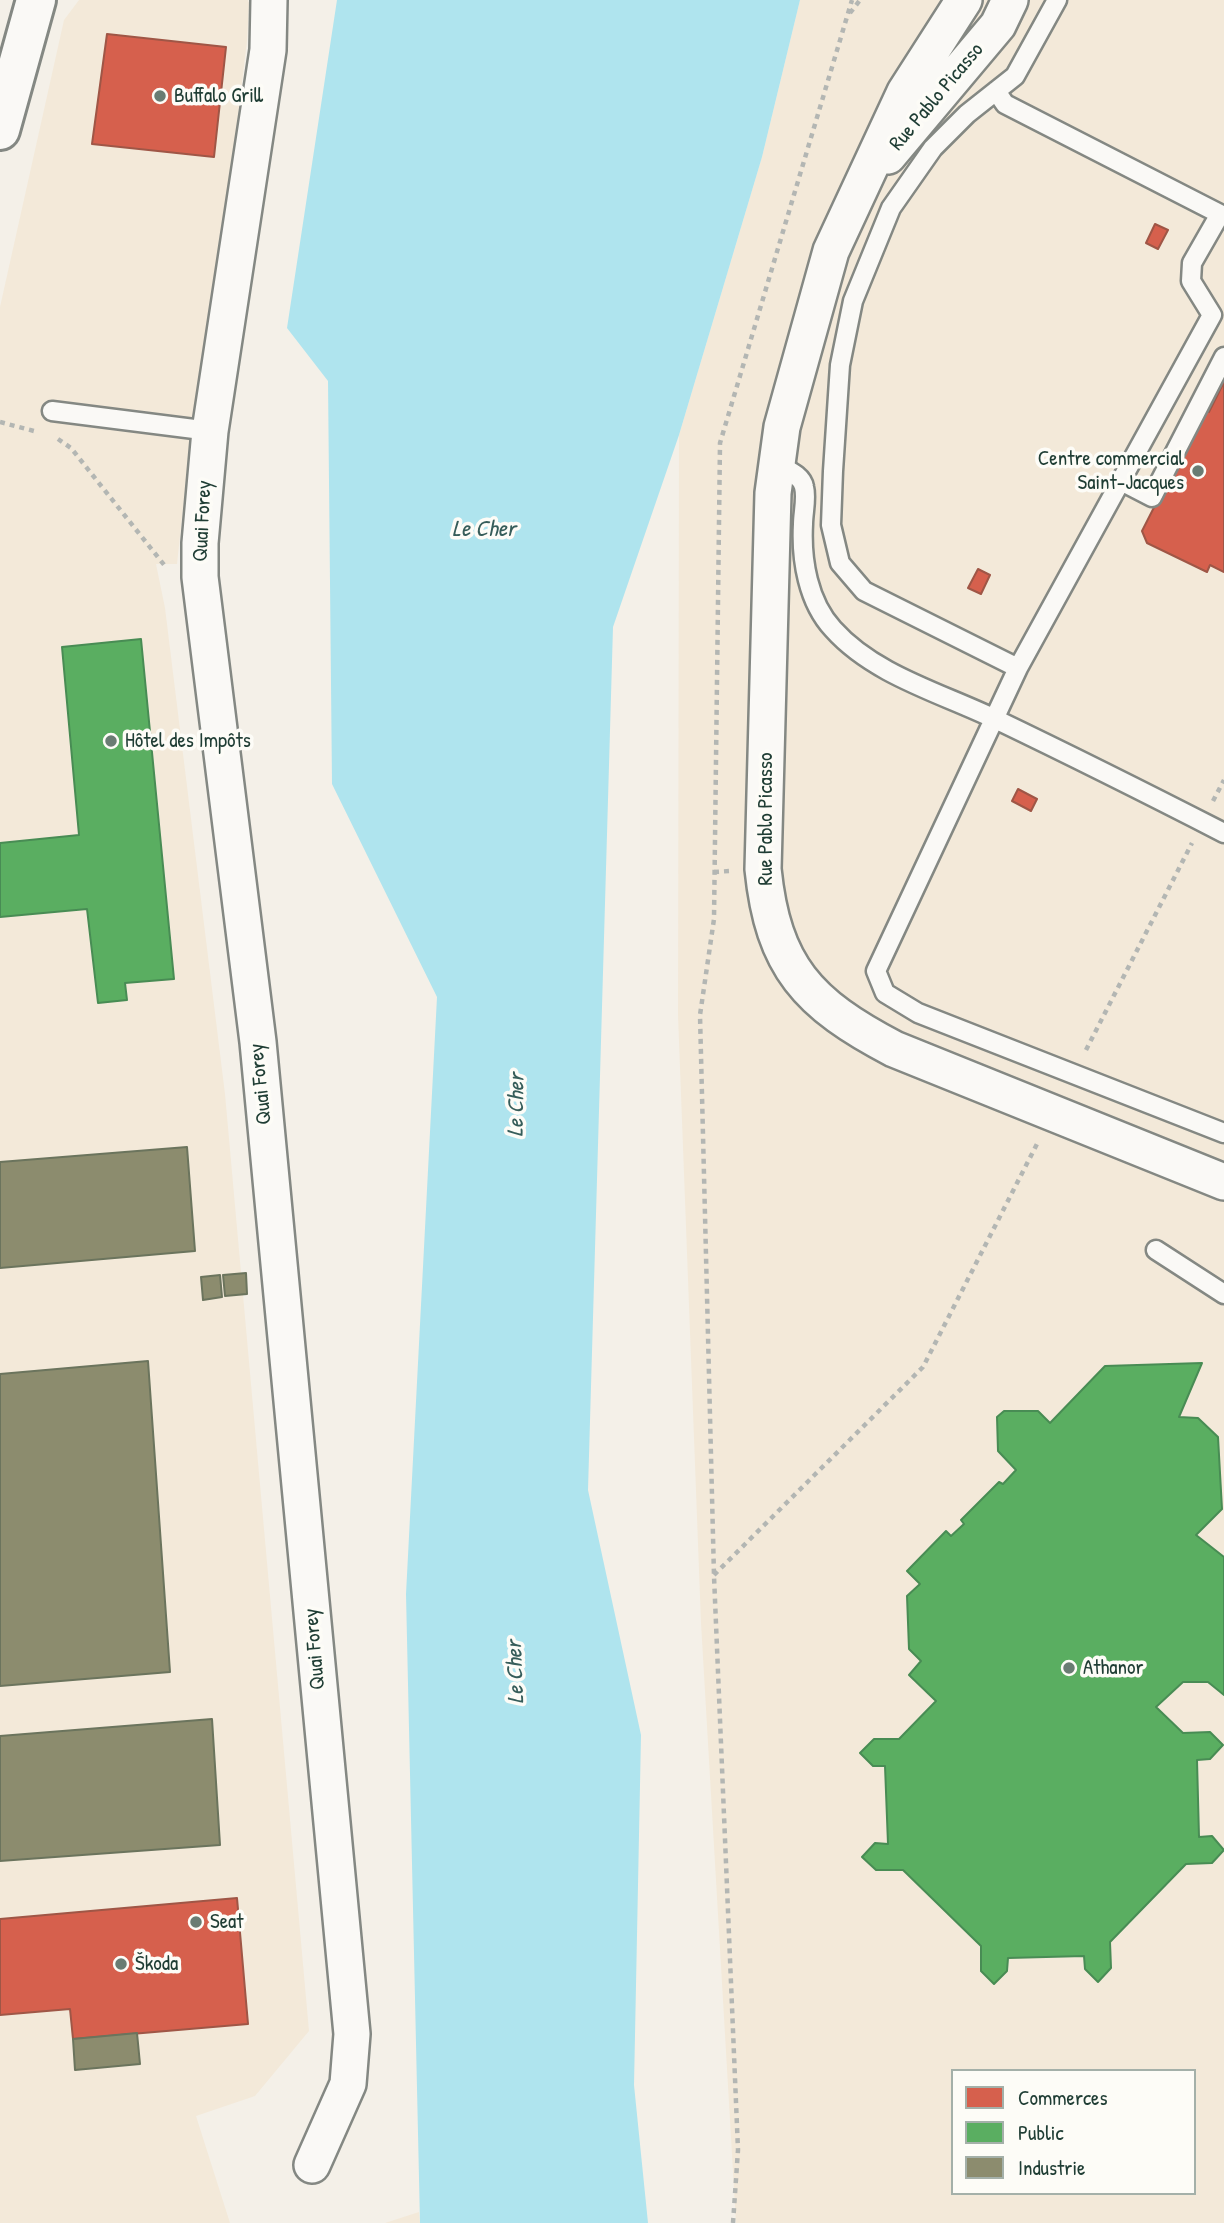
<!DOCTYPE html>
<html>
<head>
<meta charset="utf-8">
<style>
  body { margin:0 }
  #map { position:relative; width:1224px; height:2223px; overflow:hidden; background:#f4f0e8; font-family:"Patrick Hand",sans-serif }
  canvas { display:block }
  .legend { position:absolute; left:951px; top:2069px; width:245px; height:126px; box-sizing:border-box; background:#fdfcf7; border:2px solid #a4b0a9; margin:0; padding:9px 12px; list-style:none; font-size:21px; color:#1f3d34 }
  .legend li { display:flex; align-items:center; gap:14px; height:35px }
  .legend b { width:35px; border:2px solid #a4b0a9 }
</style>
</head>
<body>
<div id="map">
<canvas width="1224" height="2223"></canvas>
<ul class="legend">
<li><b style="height:19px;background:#d6604d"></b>Commerces</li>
<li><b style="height:19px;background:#5aae61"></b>Public</li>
<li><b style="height:19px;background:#8c8c6e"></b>Industrie</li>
</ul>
</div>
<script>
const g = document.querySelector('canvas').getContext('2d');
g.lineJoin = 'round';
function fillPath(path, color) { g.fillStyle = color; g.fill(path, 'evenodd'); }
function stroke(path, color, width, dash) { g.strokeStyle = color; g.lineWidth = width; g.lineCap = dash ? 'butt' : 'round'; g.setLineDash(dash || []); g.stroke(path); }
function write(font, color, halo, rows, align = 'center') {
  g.font = font + ' "Patrick Hand",sans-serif'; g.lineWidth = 7; g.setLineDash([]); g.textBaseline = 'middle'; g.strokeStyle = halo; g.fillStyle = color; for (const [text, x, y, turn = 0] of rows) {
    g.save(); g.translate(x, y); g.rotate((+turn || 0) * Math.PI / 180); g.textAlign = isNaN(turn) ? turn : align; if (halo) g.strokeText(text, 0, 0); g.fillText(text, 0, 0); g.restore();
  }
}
fillPath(new Path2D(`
  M79,0H248L249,3L247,41L205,388L187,470L177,564H156L165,608L225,1094L309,2031L255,2096L196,2116L230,2223H0V307L64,20Z
  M800,0H1224V2223H736L701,1623L678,1015L679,435L762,157ZM953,2071H1194V2193H953Z
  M419,2212L420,2223H385Z`), '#f3e9d9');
fillPath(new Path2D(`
  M337,0H800L762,157L679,435L613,627L588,1490L641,1735L634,2085L648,2223H420L406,1594L437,997L332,784L328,381L287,328Z`), '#afe4ee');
const shops = new Path2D(`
  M107,34L226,47L214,157L92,144Z
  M1155,224L1168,230L1158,249L1146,243Z
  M1224,382V572L1210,565L1207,572L1147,543L1142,531L1204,409L1209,412Z
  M978,569L990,575L981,594L968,588Z
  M1018,789L1037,799L1031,811L1012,801Z
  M237,1898L248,2024L73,2039L70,2009L0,2015V1919Z`);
fillPath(shops, '#d6604d');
stroke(shops, '#9f5646', 2);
const public = new Path2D(`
  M141,639L174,979L125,983L127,1000L98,1003L87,909L0,917V843L79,835L62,647Z
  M1202,1363L1179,1417L1198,1418L1218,1437L1222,1509L1196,1535L1224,1557V1695L1208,1682H1183L1156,1707L1183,1733L1210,1732L1223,1745L1210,1759L1197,1760L1199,1837L1212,1836L1224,1850L1212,1863L1186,1864L1110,1942L1111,1968L1098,1982L1085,1969L1084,1956L1008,1958L1007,1971L994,1984L981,1971V1946L903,1870H876L862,1857L875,1843L888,1844L885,1766H873L860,1753L874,1739H899L936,1701L909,1675L921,1661L909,1649L907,1596L920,1584L907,1571L946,1531L951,1536L964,1524L961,1520L999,1482L1003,1484L1016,1470L998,1451L997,1417L1004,1411H1038L1050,1423L1105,1366Z`);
fillPath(public, '#5aae61');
stroke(public, '#488c54', 2);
const industry = new Path2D(`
  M187,1147L195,1251L0,1268V1162Z
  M246,1273L247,1294L225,1296L223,1275Z
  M220,1275L222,1297L203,1300L201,1277Z
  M148,1361L170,1672L0,1686V1374Z
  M212,1719L220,1845L0,1861V1736Z
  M137,2033L140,2064L75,2070L73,2039Z`);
fillPath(industry, '#8c8c6e');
stroke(industry, '#6b745d', 2);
const lane = new Path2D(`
  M996,91L1005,104L1220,214L1192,263L1191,281L1212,315L1018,668L876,971L885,993L918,1013L1224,1133
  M52,411L210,431
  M777,464C787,470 802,475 804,487C807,498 803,513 803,524C801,560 808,602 833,629C874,675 941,693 995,719C1072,756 1148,794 1224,833
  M1121,481L1152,497L1224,357
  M1018,668L864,591L840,563L831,525L833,471L840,365L853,301L891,208L933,148L967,114L1015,76L1057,0
  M1156,1250L1224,1294`);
const street = new Path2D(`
  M269,0L268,50L210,431L200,543V577L258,1042L352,2034L348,2084L312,2165
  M964,0L905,92L831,251L782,427L773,493L763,869C773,967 808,1004 894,1049L1224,1182
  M888,156L998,25L1010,0`);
const primary = new Path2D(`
  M0,130L36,0`);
stroke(lane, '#848883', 23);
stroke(street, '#848883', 40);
stroke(primary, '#848883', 44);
stroke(new Path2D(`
  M850,13L860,0
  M0,422L34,431
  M58,439L71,448L165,566
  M1213,801L1224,780
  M714,872L730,871
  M1086,1050L1192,843
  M714,1575L923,1367L1038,1142
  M733,2223L738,2150L714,1576L700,1015L714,919L720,443L852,0`), '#b3b6b3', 4.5, [5, 5]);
stroke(lane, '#faf9f6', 18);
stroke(street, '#faf9f6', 35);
stroke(primary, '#faf9f6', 38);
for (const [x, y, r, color] of [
  [160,96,7,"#6a7c73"],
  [1198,471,7,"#6a7c73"],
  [111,741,7,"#6a7c73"],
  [1069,1668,7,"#6a7c73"],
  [196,1922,7,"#6a7c73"],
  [121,1964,7,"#6a7c73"]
]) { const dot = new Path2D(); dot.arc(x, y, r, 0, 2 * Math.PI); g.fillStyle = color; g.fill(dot); stroke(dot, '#fdfcf7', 2.5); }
write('21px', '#1f3d34', '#fdfcf7', [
  ["Buffalo Grill",174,96],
  ["Centre commercial",1184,459,"right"],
  ["Saint-Jacques",1184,483,"right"],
  ["Hôtel des Impôts",125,741],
  ["Athanor",1083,1668],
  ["Seat",210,1922],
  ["Škoda",135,1964]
], 'left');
write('21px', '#1f3d34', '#fdfcf7', [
  ["Rue Pablo Picasso",937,97,-50],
  ["Quai Forey",203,521,-87],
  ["Rue Pablo Picasso",766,819,-90],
  ["Quai Forey",261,1084,-96],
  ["Quai Forey",315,1649,-95]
]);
write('italic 23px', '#365d5a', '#fdfcf7', [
  ["Le Cher",484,530],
  ["Le Cher",517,1105,-89],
  ["Le Cher",516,1672,-92]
]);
</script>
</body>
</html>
